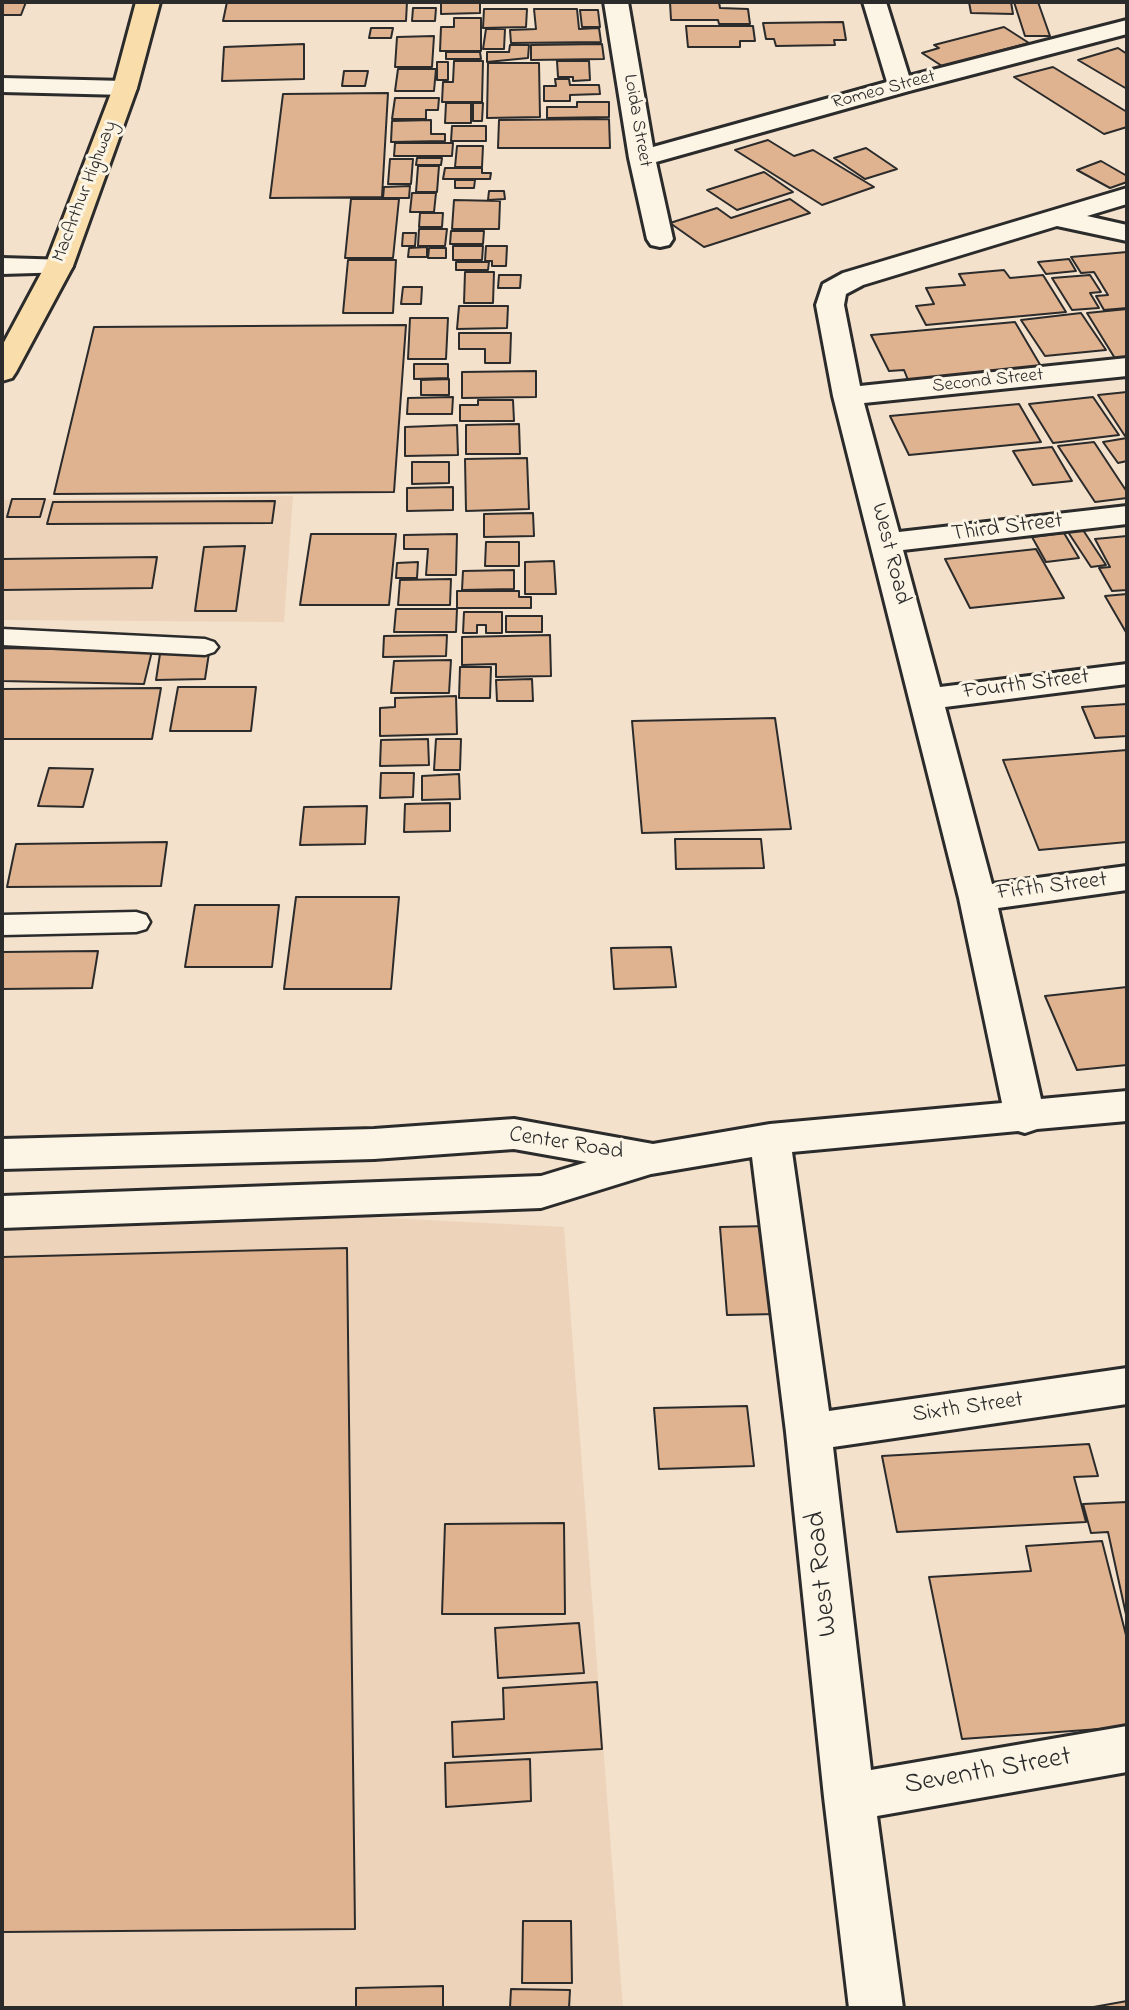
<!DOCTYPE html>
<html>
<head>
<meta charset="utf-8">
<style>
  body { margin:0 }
  #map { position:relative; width:1129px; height:2010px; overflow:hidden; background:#f3e1cc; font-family:"Indie Flower",sans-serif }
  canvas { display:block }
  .frame { position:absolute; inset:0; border:4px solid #2b2b2b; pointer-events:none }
</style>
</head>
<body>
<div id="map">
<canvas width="1129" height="2010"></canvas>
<div class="frame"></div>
</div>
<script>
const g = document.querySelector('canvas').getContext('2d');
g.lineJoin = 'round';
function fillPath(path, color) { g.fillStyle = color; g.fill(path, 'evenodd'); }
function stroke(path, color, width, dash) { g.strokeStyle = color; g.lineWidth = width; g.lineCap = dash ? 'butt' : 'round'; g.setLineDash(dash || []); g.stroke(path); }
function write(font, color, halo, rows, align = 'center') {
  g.font = font + ' "Indie Flower",sans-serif'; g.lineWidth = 6; g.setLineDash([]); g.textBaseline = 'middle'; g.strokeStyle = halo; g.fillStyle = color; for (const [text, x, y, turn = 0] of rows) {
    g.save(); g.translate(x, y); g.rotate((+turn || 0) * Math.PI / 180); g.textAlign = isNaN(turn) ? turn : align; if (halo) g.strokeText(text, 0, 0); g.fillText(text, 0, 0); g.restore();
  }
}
fillPath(new Path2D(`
  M293,496L284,622L2,620V500Z
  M370,1217L564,1227L623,2008H2V1231Z`), '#edd3ba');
const building = new Path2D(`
  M2,2H26L21,15H2Z
  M227,2H407L406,21H223Z
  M441,2H480V13L441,14Z
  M670,2H719L720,8L748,9L750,24H719L718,20H671Z
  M969,2H1011L1013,14L971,13Z
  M1014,2H1038L1050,36H1025Z
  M413,8H436L435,21H412Z
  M484,9H527L526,27L483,28Z
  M534,9H577L579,29L599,28L601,42L511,43L510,30L536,29Z
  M580,10H598L600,27H582Z
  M454,18H481V51H440L441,27H454Z
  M843,22L846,40H834L835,45L776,46L774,39H766L763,23Z
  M686,26H753L755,41H740V47H688Z
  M1004,27L1029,43L942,66L922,53L939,48L934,45Z
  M371,28H393L391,38H369Z
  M486,29H505L504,49H483Z
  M434,36L432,67H395L397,37Z
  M304,44V79L222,81L224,47Z
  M602,44L604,59L531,60V45Z
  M510,45H529L528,58L487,62V52H509Z
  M1118,48L1127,54V89L1078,60Z
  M446,52H480L481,59H446Z
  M454,61H483L482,102H442L443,82H453Z
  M557,61H589L590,80L573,81V77H558Z
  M437,62H448V80H437Z
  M488,63H539L540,117L487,118Z
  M1053,67L1127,112V127L1104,134L1014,77Z
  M398,69H436L434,91H395Z
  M344,71H368L365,86H342Z
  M555,79H569L570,85H599L600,94L570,95V101H544V86H556Z
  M388,93L382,197L270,198L283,94Z
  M395,98H439L438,110H426V119H392Z
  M577,102H609V117L547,118V107H577Z
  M446,103H471V123H445Z
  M473,103H483L482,121H473Z
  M609,119L610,148H498L499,120Z
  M431,120V134H445V141L391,142L392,121Z
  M452,126H486V141H451Z
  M768,140L794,156L813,150L874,187L822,205L735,150Z
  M395,143H453L452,156H394Z
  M457,146H483L482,167H455Z
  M866,148L897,169L865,179L834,158Z
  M417,158H442L441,165H416Z
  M390,159H413L411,184H388Z
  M1101,161L1127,176V182L1110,188L1077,170Z
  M418,166H439L437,192H416Z
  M445,168H482V173H491L490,179H443Z
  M764,172L793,192L737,210L707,190Z
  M455,180H475L474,188H455Z
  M410,186L409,198H383L384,187Z
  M489,191H504L505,199L488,200Z
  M412,193H436L434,212H410Z
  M351,199H399L393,258H345Z
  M790,199L810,213L704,247L670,223L717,208L731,218Z
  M454,200L500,201L499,229H452Z
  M420,213H443L442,227H419Z
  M419,229H447L445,246H418Z
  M451,231H484L483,244H450Z
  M403,233H416L415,246H402Z
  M453,246H483L482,260H453Z
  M486,246H507L506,266H492V261H485Z
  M427,247V257H408L409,248Z
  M429,248H446V258H428Z
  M1127,252V308L1104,310L1096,296L1108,295L1094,272L1081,273L1071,257Z
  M1069,259L1076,271L1046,274L1038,262Z
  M348,260H396L393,313H343Z
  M456,262H489L488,270H456Z
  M1004,270L1010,278L1043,275L1066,312L926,325L916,306L934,304L926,288L965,285L959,274Z
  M465,272H494L493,303H464Z
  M499,275H521L520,288H498Z
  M1090,275L1101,292L1090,293L1099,308L1072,310L1052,278Z
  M403,287H422L421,304H401Z
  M459,306H508L507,328L457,329Z
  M1127,309V359L1116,360L1087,313Z
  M1081,313L1106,350L1045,356L1021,320Z
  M410,318H448L446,359H408Z
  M1015,322L1042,368L908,380L904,370L889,371L871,335Z
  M406,325L394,492L54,494L94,327Z
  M459,333H511L510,363H485V349H459Z
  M414,364H448V378L414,379Z
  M536,371V397L462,398V372Z
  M449,379V395H421V380Z
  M1127,392V436H1125L1098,395Z
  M453,397L452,414H407L408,398Z
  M1093,397L1119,435L1053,443L1029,404Z
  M478,400H513L514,421H460V405H478Z
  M1019,404L1041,442L909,455L890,416Z
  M519,424L520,454H466V425Z
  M457,425L458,455L405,456V427Z
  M1127,438V461L1118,463L1103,442Z
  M1094,442L1127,492V498L1095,502L1058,446Z
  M1052,447L1072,481L1033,485L1013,451Z
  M527,458L529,509L466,511L465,459Z
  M412,462H449V483L412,484Z
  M453,487V510L407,511V488Z
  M12,499H45L40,517H7Z
  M275,501L272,523L47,524L53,502Z
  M533,513L534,536L484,537V514Z
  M1083,530L1106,565L1091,567L1068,532Z
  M1064,533L1079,558L1046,562L1032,537Z
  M311,534H396L389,605H300Z
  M457,534L456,575H426L428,549H404V535Z
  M1127,536V590L1112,591L1099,568L1110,567L1095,539Z
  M486,542H519V566H485Z
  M245,546L236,611H195L204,547Z
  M1036,549L1064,598L970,608L945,559Z
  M157,557L152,588L2,590V559Z
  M554,561L556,594H525V562Z
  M418,562L417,578H396L397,563Z
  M514,570V589L462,590L463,571Z
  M451,579L450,605H398L400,580Z
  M457,591H519V597H531V608H457Z
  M1127,594V634L1105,596Z
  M396,609H457L456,632H394Z
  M464,612H502V633H486V625H477V633H463Z
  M506,616H542V632H506Z
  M447,635L446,656L383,657L384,636Z
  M550,635L551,676L496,677V664L462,665V637Z
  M2,648L152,651L144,684L2,681Z
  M209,653L205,679L156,680L160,654Z
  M451,660L449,693H391L394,661Z
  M460,667H491L490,698H459Z
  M532,679L533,701H497L496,680Z
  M178,687H256L251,731H170Z
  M161,688L152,739H2V689Z
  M456,696L457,734L380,736V708L395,707V698Z
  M1127,704V736L1095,738L1082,707Z
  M775,718L791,829L642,833L632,721Z
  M428,739L429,765L380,766L381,740Z
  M436,739H461L460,770H434Z
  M1127,750V842L1039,850L1003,760Z
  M49,768L93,769L83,807L38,806Z
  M381,773H414L413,797L380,798Z
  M459,774L460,799L422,800V776Z
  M450,803V831L404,832L405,804Z
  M367,806L365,844L300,845L304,807Z
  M675,839H761L764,868L676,869Z
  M167,842L161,886L7,887L16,844Z
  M296,897H399L391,989H284Z
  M195,905H279L272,967H185Z
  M671,947L676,987L614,989L611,948Z
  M98,951L92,988L2,989V952Z
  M1127,987V1065L1077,1070L1045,996Z
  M769,1226L777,1314L727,1315L720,1227Z
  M347,1248L355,1929L2,1932V1257Z
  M747,1406L754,1466L659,1469L654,1408Z
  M1089,1444L1098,1476L1074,1477L1086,1522L897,1532L882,1456Z
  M1127,1502V1619L1108,1532L1091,1533L1083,1504Z
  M564,1523L565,1614H442L445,1524Z
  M1102,1541L1127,1639V1727L962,1739L929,1577L1031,1571L1026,1546Z
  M579,1623L584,1673L498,1678L495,1628Z
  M597,1682L602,1749L453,1757L452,1722L504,1719L503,1688Z
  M530,1759L531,1801L446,1807L445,1763Z
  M523,1921H571L572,1983H522Z
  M443,1986V2008H356V1988Z
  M511,1989L570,1990L569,2008H510Z
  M1127,2001V2008H1088Z`);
fillPath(building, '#dfb390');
stroke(building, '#2b2b2b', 2);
const lane = new Path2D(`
  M2,629L205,639L214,642L218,647L214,652L205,655L2,645Z
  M136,912L146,915L150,922L146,929L136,932L2,935V915Z`);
const street = new Path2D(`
  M604,2H628L653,147L887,82L863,2H886L909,76L1127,20V34L909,91L656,162L673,239L669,245L660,247L651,245L647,239L629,158Z
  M2,78L125,81L134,83L137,88L134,93L125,95L2,92Z
  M1127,188V204L1087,216L1127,225V241L1057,226L863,285L846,294L844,305L860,386L1127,358V376L864,403L899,532L1127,506V524L903,550L940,687L1127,664V684L945,707L992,884L1127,866V890L998,908L1041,1099L1127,1091V1121L1037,1129L1025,1133L1018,1131L792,1152L829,1411L1127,1368V1404L833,1447L871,1770L1127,1726V1772L877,1816L903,2008H849L824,1797L786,1432L752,1157L651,1174L541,1208L2,1228V1196L541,1176L587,1162L514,1149L374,1159L2,1169V1139L374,1129L514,1119L653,1144L770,1124L1002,1103L959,898L833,396L816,305L823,284L843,273Z
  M2,258L69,260L73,266L69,272L2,274Z`);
const highway = new Path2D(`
  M136,2H160L137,88L73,266L16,372L12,378L2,381V346L45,266L113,88Z`);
stroke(lane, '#2b2b2b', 5);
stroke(street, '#2b2b2b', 6);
stroke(highway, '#2b2b2b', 6);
fillPath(lane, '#fcf5e5');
fillPath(street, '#fcf5e5');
fillPath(highway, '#f9deab');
write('19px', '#2b2b2b', '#fcf5e5', [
  ["Romeo Street",884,91,-15],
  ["Loida Street",636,121,80],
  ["MacArthur Highway",86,192,-69],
  ["Second Street",988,382,-6]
]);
write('23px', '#2b2b2b', '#fcf5e5', [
  ["Third Street",1007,529,-7],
  ["West Road",889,554,76],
  ["Fourth Street",1026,686,-7],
  ["Fifth Street",1052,888,-7],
  ["Center Road",566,1145,9],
  ["Sixth Street",968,1409,-8]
]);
write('28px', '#2b2b2b', '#fcf5e5', [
  ["West Road",824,1574,-96],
  ["Seventh Street",988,1773,-10]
]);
</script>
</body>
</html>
